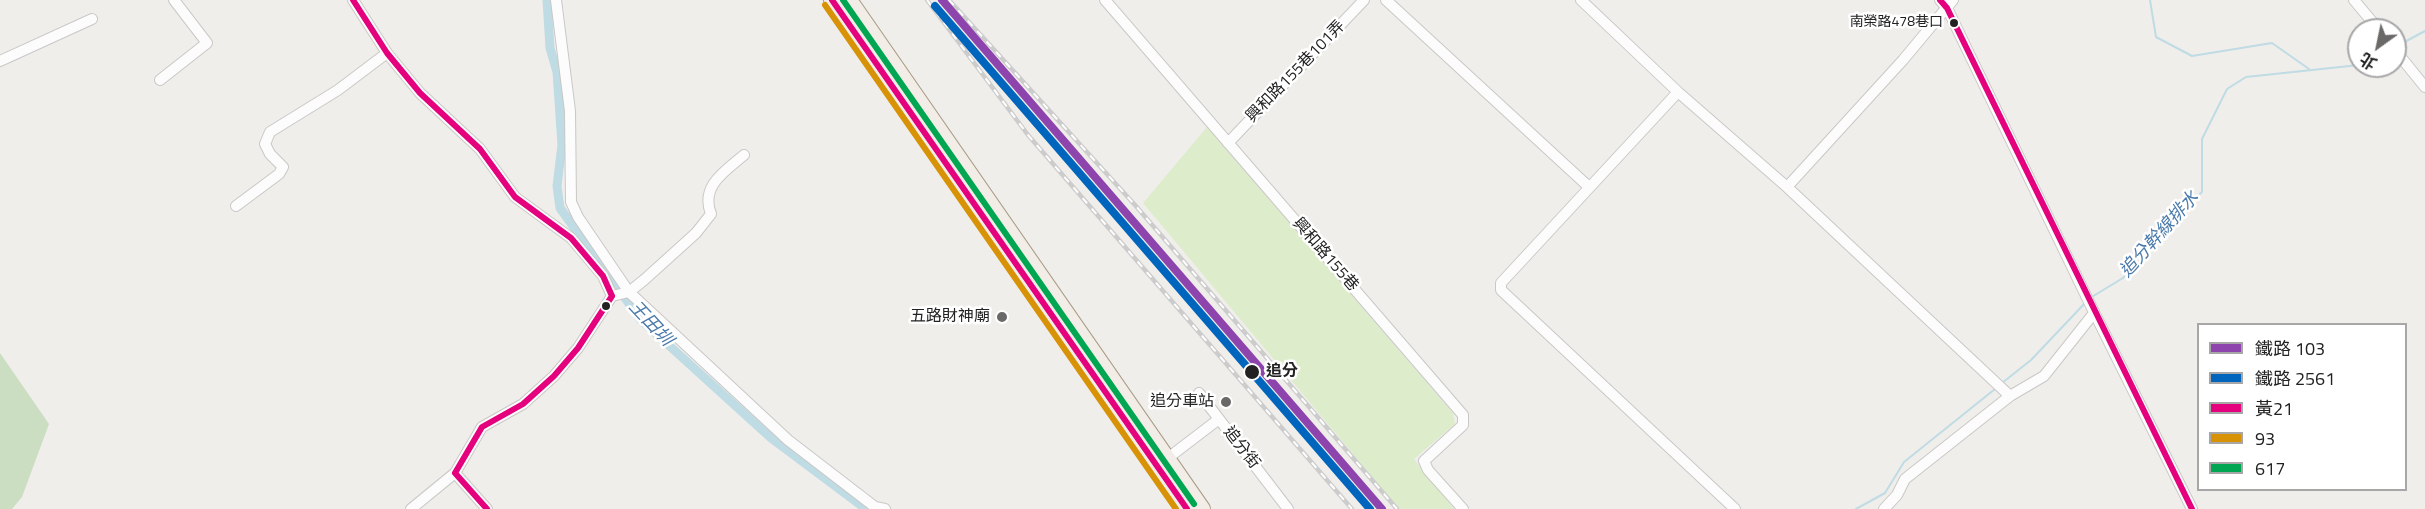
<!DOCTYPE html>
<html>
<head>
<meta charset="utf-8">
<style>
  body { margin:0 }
  #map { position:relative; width:2425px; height:509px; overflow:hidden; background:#f0eeeb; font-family:"Titillium Web","Noto Sans TC",sans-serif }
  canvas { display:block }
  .legend { position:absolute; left:2197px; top:323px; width:210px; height:168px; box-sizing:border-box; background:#fff; border:2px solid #a7a7a7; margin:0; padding:8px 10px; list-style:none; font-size:18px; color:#222 }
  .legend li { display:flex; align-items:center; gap:12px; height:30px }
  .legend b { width:30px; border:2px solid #a7a7a7 }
  .north { position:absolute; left:2347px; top:18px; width:60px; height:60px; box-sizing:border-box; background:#fff; border:2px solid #a7a7a7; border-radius:50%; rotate:213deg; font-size:16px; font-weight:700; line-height:24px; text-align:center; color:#222 }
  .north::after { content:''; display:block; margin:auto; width:21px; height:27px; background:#6a6968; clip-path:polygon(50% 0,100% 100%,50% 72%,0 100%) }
</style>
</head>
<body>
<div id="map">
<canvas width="2425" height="509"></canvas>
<ul class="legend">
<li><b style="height:8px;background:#8e44ad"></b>鐵路 103</li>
<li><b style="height:8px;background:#0065bd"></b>鐵路 2561</li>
<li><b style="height:8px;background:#e5007d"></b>黃21</li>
<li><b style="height:8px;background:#d79205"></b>93</li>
<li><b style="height:8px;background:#00a651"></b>617</li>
</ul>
<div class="north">北</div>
</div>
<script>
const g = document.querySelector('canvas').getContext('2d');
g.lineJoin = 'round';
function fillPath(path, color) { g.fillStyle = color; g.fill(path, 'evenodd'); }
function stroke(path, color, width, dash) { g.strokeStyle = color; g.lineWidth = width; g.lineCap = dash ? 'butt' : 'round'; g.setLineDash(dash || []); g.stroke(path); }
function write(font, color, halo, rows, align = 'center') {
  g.font = font + ' "Titillium Web","Noto Sans TC",sans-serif'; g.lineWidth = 5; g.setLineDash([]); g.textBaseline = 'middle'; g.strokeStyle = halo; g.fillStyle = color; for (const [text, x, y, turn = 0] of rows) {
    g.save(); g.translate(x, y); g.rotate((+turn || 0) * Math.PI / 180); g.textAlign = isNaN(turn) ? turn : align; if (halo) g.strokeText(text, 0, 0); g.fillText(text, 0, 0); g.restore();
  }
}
fillPath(new Path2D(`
  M1207,127L1453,413L1455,424L1414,459L1454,509H1399L1143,203Z`), '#ddeccb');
fillPath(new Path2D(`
  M0,353L49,424L22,497L12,509H0Z`), '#cbdec1');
stroke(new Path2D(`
  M2150,0L2156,37L2192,56L2272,43L2309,69
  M2397,46L2425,31
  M2090,298L2123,278L2157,234L2202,192V139L2227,89L2246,77L2359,65
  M2002,383L2031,360L2086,302
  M1856,509L1885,493L1904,462L1995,389`), '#bfdbe3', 2);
stroke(new Path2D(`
  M547,0L550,48L557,72L562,145L557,186L560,208L641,320L771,438L866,509`), '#bfdbe3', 9);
const minor = new Path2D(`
  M353,0L387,53L420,93L480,149L515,197L571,238L603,276L612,296
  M556,0L570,111L571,202L578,217L629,292L788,440L875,507L885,509
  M1105,0L1463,415V425L1424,461L1428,470L1463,509
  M1386,0L1589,187
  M1581,0L1678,92L1787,187L2010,396
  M1940,0L1947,8L2090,304L2192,509
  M2354,0L2379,30
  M2395,50L2425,87
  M0,61L92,19
  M160,80L207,43L174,0
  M1678,92L1501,283V290L1735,509
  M1228,143L1364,0
  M1787,187L1903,60L1953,0
  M236,206L279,174L283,167L270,154L265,144L270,132L338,90L387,53
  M612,296L629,292L644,280L696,233L711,214C700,186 725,171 744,155
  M1199,393L1219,419
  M1164,461L1219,419L1288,509
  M455,473L487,509
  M411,509L455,473L482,427L523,404L554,376L578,348L612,296
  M1884,509L1897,495L1905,479L2010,396L2044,376L2094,313`);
const primary = new Path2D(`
  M832,0L1187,509
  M849,0L1202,509`);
stroke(minor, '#c9c8c7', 12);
stroke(primary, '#a79c86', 18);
stroke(minor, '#fdfcfc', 10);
stroke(primary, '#f3ede7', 16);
const rail = new Path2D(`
  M927,0L1028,135L1352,509
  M949,0L1135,205L1397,509
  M995,78L1123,225`);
stroke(rail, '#ccc', 4.5);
stroke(rail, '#fff', 2, [7]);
stroke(new Path2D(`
  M353,0L387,53L420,93L480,149L515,197L571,238L603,276L612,296
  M832,0L1187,509
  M1940,0L1947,8L2192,509
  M455,473L482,427L523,404L554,376L578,348L612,296
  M455,473L487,509`), '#e5007d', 6);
stroke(new Path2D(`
  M825,5L1176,509`), '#d79205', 6);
stroke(new Path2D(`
  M843,0L1194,504`), '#00a651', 6);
stroke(new Path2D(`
  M942,0L1382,509`), '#8e44ad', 8);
stroke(new Path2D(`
  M935,6L1370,509`), '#0065bd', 8);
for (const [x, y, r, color] of [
  [1954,23,5,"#222"],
  [606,306,5,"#222"],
  [1002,317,6,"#6a6968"],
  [1252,372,8,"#222"],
  [1226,402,6,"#6a6968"]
]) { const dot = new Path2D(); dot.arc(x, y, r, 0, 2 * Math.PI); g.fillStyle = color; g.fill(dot); stroke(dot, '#fff', 2); }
write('14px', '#222', '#fff', [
  ["南榮路478巷口",1943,23]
], 'right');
write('16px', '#222', '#fff', [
  ["興和路155巷101弄",1296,72,-46],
  ["興和路155巷",1325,255,49],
  ["追分街",1241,448,52]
]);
write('16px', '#222', '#fff', [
  ["五路財神廟",990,317],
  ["追分車站",1214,402]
], 'right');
write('bold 16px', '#222', '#fff', [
  ["追分",1266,372]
], 'left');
write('italic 18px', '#4a7aab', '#fff', [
  ["追分幹線排水",2160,235,-48],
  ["王田圳",650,324,47]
]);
</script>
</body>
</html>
